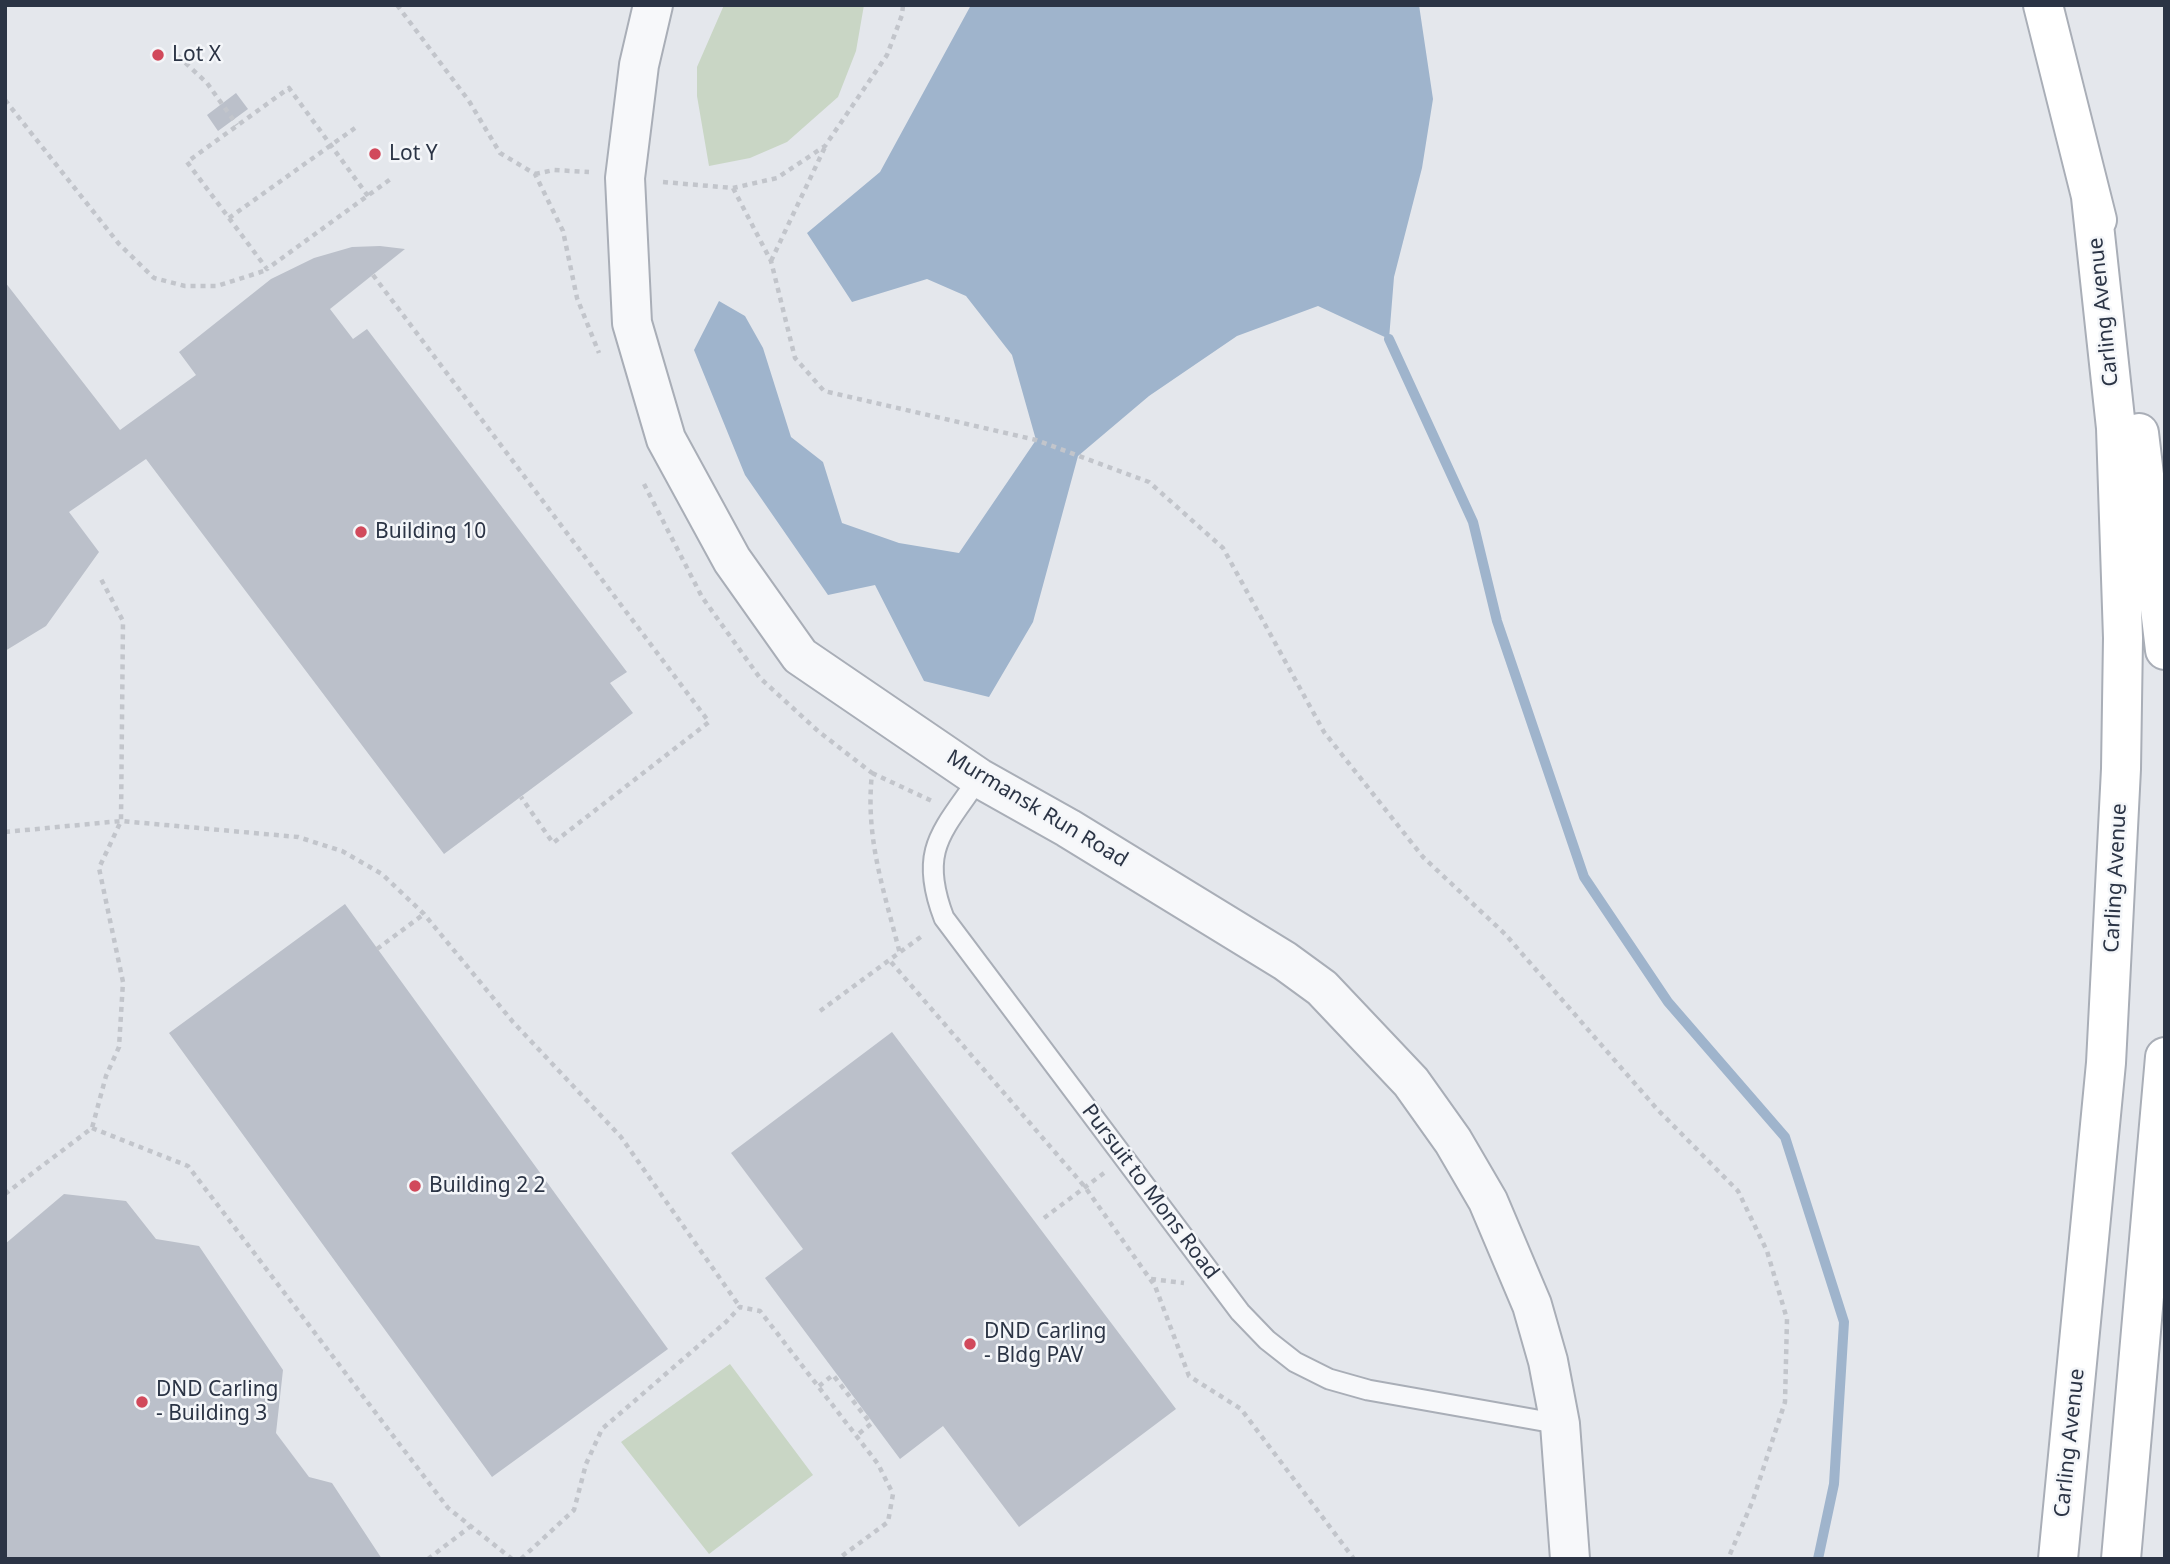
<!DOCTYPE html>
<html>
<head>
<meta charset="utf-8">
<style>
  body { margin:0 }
  #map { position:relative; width:2170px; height:1564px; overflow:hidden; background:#e4e7ec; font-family:"Noto Sans",sans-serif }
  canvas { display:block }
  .frame { position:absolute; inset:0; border:7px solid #2b3445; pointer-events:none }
</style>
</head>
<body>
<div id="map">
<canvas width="2170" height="1564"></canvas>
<div class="frame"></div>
</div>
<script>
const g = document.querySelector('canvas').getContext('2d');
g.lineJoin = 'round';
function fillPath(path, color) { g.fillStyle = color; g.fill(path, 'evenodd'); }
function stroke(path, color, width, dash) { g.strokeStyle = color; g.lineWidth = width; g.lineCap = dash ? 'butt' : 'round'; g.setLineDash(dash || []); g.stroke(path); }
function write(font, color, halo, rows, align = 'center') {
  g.font = font + ' "Noto Sans",sans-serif'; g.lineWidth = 5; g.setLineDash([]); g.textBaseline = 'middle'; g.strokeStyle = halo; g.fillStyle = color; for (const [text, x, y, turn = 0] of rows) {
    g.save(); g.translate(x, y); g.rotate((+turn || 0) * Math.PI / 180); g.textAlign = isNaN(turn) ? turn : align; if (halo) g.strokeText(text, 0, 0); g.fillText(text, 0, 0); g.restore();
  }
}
fillPath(new Path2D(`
  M724,5H864L856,51L838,97L787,142L750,158L709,166L697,96V67Z
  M730,1364L813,1475L709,1554L621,1442Z`), '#c9d6c5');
fillPath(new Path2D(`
  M971,5H1419L1433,99L1422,168L1394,277L1389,339L1318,306L1237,336L1149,396L1078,456L1033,622L989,697L924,681L875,585L828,595L745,475L694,350L719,301L745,316L763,348L791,437L823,462L842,523L899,543L959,553L1036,440L1012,355L966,296L927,279L852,302L807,233L880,172Z`), '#9fb4cc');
stroke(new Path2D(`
  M1389,339L1473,522L1497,621L1584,877L1668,1002L1785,1137L1844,1322L1834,1484L1818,1559`), '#9fb4cc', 10);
fillPath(new Path2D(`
  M236,93L248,109L218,131L207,115Z
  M380,246L405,249L330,309L353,339L367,329L627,672L610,683L633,713L444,854L146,459L69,512L99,552L46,626L5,651V282L120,430L196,375L179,352L271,279L314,258L352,247Z
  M345,904L668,1349L492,1477L169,1033Z
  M892,1032L1176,1409L1019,1527L943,1426L900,1459L765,1278L803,1249L731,1153Z
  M64,1194L126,1201L156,1239L199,1246L283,1370L276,1433L309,1477L332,1483L382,1559H5V1244Z`), '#bbc0ca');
const service = new Path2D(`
  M979,778C942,832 918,850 944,918L1240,1312L1267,1340L1295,1362L1329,1379L1368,1390L1560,1424`);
const minor = new Path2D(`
  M653,5L639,65L625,178L632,323L666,439L732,560L800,656L979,778L1068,828L1285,961L1322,988L1411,1082L1453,1141L1488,1201L1532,1305L1548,1361L1560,1424L1570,1559`);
const secondary = new Path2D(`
  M2043,5L2097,220
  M2139,433L2165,650
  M2058,1559L2106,1063L2121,769L2123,638L2116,428L2091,197
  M2121,1559L2165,1057`);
stroke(service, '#a9aeb7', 23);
stroke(minor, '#a9aeb7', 42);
stroke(secondary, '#a9aeb7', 42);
stroke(new Path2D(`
  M397,5L469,101L500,153L535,174L563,231L577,298L599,353
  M178,56L207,83L237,125
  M5,100L119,244L154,278L185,286H217L267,270
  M535,174L554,170L589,172
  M663,182L733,188L777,178L825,146L887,55L902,15L903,5
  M733,188L771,261L795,358L824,391L1036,440L1149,482L1223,548L1324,732L1423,857L1505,934L1657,1109L1738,1191L1767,1251L1787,1319L1785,1402L1753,1500L1728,1559
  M368,196L289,88L187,162L267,269L392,178
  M229,218L355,128
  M771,261L825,147
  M373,275L709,722L553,843L521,797
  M644,484L702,597L760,678L818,731L872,773C865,839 884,890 900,954
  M872,773L932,801
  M5,832L121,821L298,837L342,851L382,874L424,914L513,1022L621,1137L740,1307
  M377,949L424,914
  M891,962L1085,1187L1155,1286L1189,1376L1241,1409L1354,1559
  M820,1011L922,936
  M92,1128L188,1166L448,1508L512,1559
  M5,1194L92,1128L106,1076L119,1047L123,982L99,868L121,821L123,621L101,579
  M1044,1218L1104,1173
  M1151,1279L1184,1283
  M819,1386L833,1375L871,1424L856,1436
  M428,1559L471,1526
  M521,1559L574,1510L586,1464L602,1429L726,1322L740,1307L760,1311L878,1464L893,1494L888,1522L838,1559`), '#c2c5cb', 4.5, [5, 5]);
stroke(service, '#f7f8fa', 19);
stroke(minor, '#f7f8fa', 38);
stroke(secondary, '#fff', 38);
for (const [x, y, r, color] of [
  [158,55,7,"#d1495b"],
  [375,154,7,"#d1495b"],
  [361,532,7,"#d1495b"],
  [415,1186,7,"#d1495b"],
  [970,1344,7,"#d1495b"],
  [142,1402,7,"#d1495b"]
]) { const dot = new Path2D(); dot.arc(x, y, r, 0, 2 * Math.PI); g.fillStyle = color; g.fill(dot); stroke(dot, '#f4f6f9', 2.5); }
write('21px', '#2b3445', '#f4f6f9', [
  ["Lot X",172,55],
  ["Lot Y",389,154],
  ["Building 10",375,532],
  ["Building 2 2",429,1186],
  ["DND Carling",984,1332],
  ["- Bldg PAV",984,1356],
  ["DND Carling",156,1390],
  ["- Building 3",156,1414]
], 'left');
write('21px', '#2b3445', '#f4f6f9', [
  ["Carling Avenue",2104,312,-96],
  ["Murmansk Run Road",1037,809,31],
  ["Carling Avenue",2116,878,-87],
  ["Pursuit to Mons Road",1150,1192,53],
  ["Carling Avenue",2070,1443,-84]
]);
</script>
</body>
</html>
